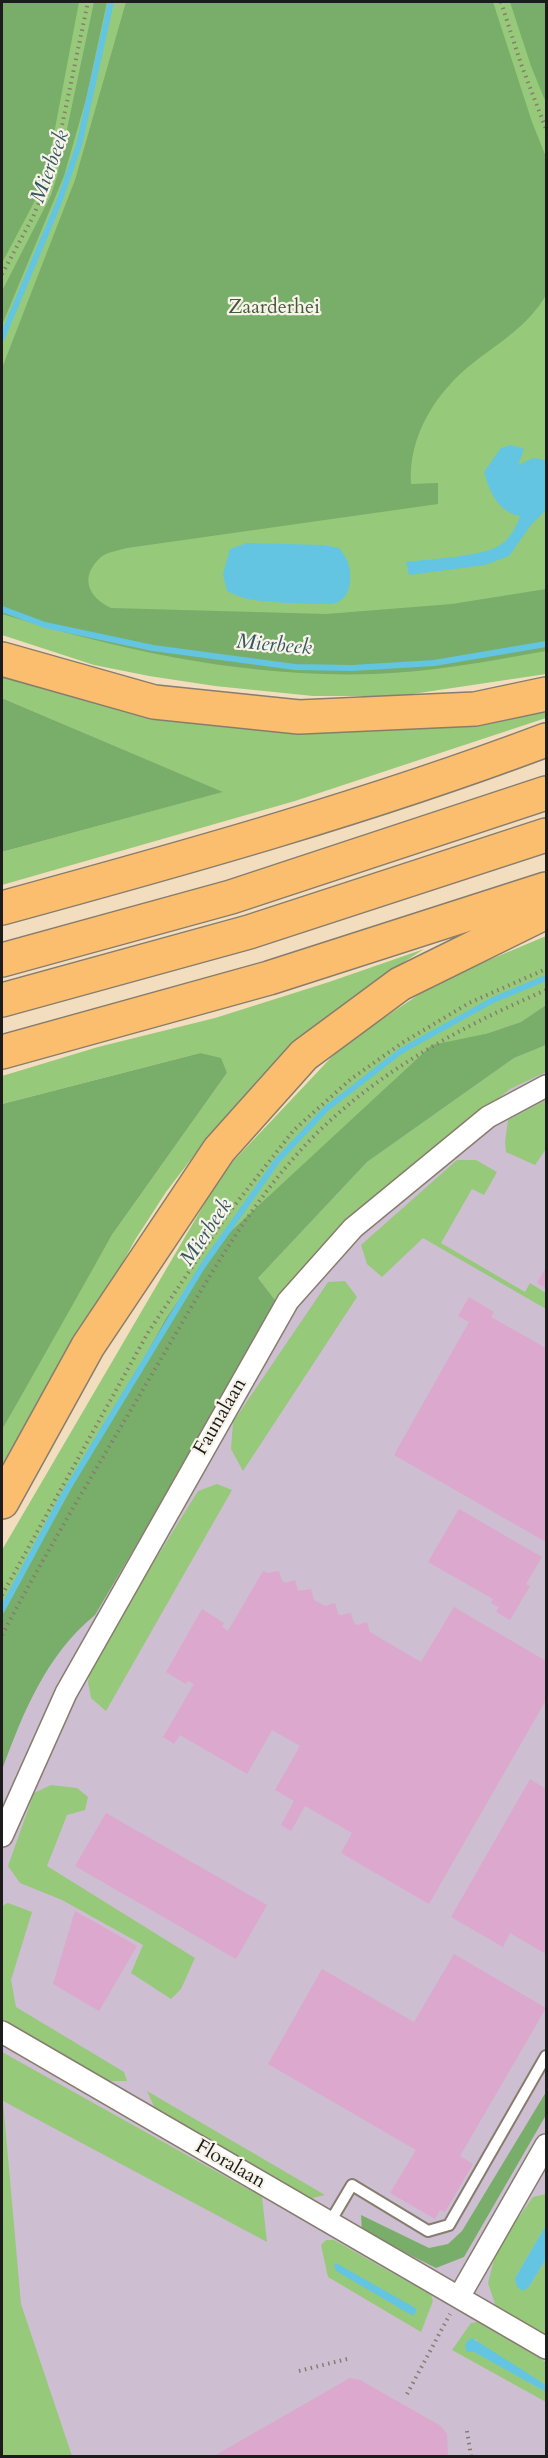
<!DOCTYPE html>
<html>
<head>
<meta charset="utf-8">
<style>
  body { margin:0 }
  #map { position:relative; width:548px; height:2458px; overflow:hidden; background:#f2debf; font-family:Cardo,serif }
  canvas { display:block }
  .frame { position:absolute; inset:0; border:3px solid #1c1c1c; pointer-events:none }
</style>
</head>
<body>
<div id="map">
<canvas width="548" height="2458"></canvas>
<div class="frame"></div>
</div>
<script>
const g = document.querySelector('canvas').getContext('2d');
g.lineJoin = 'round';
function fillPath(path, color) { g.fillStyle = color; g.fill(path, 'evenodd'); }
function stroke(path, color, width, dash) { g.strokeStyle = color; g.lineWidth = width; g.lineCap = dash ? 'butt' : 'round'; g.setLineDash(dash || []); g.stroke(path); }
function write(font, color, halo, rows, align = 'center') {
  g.font = font + ' Cardo,serif'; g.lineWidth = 4.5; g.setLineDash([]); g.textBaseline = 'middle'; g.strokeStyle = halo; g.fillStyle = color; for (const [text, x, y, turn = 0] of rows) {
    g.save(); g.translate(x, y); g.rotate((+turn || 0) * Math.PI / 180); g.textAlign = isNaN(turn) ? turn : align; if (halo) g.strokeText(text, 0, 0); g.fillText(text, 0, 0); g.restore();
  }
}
fillPath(new Path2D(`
  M546,998V2456H7L2,2438V1762L262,1194Z`), '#cebed2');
fillPath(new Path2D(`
  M2,2H546V674L399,696H313L215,686L149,676L94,665L2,635Z
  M2,672L203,723L546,706V718L295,801L2,885V852L222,792L2,698Z
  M546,936V1005L521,1022L485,1034L216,1245L166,1318L2,1612V1550L223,1172L342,1046L439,981Z
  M424,949L384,975L296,1042L225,1117L195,1154L166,1192L135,1240L2,1485V1430L40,1360L112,1235L227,1073L200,1053L2,1104V1076L98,1047L215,1018L329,982Z
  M546,1045V1072L510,1089L364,1206L278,1304L258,1278L367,1162L514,1058Z
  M546,1100V1149L535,1165L506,1152L505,1142L508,1120Z
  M457,1160H476L497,1172L484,1195L472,1189L441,1243L525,1292L530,1283L546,1293V1309L423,1238L382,1277L367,1264L361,1245Z
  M345,1281L357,1297L243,1471L231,1449L233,1422L328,1282Z
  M217,1484L232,1490L106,1711L91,1698L88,1682L93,1660L198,1491Z
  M51,1785L77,1788L88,1797L85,1810L67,1815L47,1866L195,1958L181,1989L171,1999L131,1973L143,1945L62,1900L20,1883L8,1866L34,1793Z
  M8,1903L32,1912L11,1980L16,2007L124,2072L127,2081H103L2,2022V1906Z
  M2,2052L262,2197L267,2242L3,2101L21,2304L72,2456H2Z
  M147,2091L325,2195L304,2200L156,2111Z
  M546,2194V2225L515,2278L529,2287L546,2259V2336L496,2307L488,2283L497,2248L533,2197Z
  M326,2240H334L431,2295L433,2301L421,2332L328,2277L321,2245Z
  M477,2322L546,2362V2385L480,2345L476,2339L467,2351H474L546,2392V2402L452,2350L471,2323Z`), '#97c97a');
fillPath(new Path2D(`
  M2,2H79L49,160L39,193L2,263Z
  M94,2H107L86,99L64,176L2,325V291L51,195L57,176Z
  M126,2H493L532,122L546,157V295C529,325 500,342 473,363C436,392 408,436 411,484L438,483V504L127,548C120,550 107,552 101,557C79,577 88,597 111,608L326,614L452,604L546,589V651C490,661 432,672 374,674C247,678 122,651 2,614V368L75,180Z
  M510,2H546V103L531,66Z
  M2,698L223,792L2,852Z
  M546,1005V1045L514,1058L367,1162L258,1278L278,1304L95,1615C46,1655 23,1713 2,1770V1612L166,1318L216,1245L432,1045L485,1034L521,1022Z
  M200,1053L221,1058L227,1073L112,1235L2,1430V1104Z
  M546,2092V2115L464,2257L436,2268L362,2231L361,2215L429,2248L448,2244L462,2231Z`), '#79ad6a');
fillPath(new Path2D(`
  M511,445L524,449L518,465L533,458L546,460V510L531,525L509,556L485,565L409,575L406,562C429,559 487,557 503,543C511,537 517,525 520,516C499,513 489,491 484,472L501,448Z
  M247,543L323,545L339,548C348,559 351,567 350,581C350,590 345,600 336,603C327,606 259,602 248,599C241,598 234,594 227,591L223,574L230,549Z
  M546,2225V2259L529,2287L523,2291L517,2287L515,2278Z
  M336,2263L417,2309L413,2316L336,2271L334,2264Z
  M472,2338L546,2385V2392L474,2352H467L465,2346L467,2341Z`), '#63c5e1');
stroke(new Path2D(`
  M2,338L59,202L79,145L111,2
  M2,609L45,625L153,648L295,667L352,668L434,663L546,644
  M2,1610L65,1493L202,1267L277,1161L326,1109L401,1051L493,1000L546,978`), '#63c5e1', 6);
fillPath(new Path2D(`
  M546,1267V1288L537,1283Z
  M469,1297L494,1312L491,1317L546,1348V1542L394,1455L469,1322L458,1316Z
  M459,1509L542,1557L526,1584L530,1586L510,1620L496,1612L499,1607L491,1603L493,1599L428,1562Z
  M263,1571L268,1573L279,1571L282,1581L285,1583L295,1580L298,1591L311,1589L314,1600L325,1606L335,1603L338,1614L341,1615L351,1613L354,1623L357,1625L367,1622L370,1632L421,1662L454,1607L546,1661V1700L429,1904L341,1853L352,1833L305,1806L291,1831L281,1825L294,1801L275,1790L300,1746L272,1730L247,1774L180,1735L174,1744L163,1737L194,1684L188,1681L186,1684L166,1672L202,1609L224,1623L222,1627L228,1631Z
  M530,1779L546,1789V1954L510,1933L503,1947L451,1917Z
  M106,1813L267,1905L236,1959L75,1866Z
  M75,1911L137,1946L99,2011L53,1984Z
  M454,1954L546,2008L460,2156L473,2164L445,2212L440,2210L435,2219L390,2193L416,2150L268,2064L322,1969L414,2022Z
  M350,2378L360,2380L441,2426L447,2434L448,2456H214Z`), '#dca8ce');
const lane = new Path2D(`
  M330,2222L352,2185L428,2231L449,2225L546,2056`);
const street = new Path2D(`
  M2,1836L66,1693L288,1301L353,1228L488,1117L546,1086
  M2,2032L546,2348
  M459,2297L546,2145`);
const highway = new Path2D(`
  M2,659L154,702L299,717L475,709L546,694
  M2,908C185,858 368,807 546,740
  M2,960L231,897L546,793
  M2,1000L249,932L546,835
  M2,1052L269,978L546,889
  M2,1502L88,1346L219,1150L304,1055L400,984L546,912`);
stroke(lane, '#877d6e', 14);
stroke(street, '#877d6e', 24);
stroke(highway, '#877d6e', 36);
stroke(new Path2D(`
  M501,2L521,64L546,129
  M2,274L33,217L53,168L88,2
  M2,1595L149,1331L227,1215L294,1130L351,1079L402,1043L469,1003L546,969
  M2,1635C51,1543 105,1454 158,1364C205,1284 251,1199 317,1133C382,1069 463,1026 546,990
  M299,2371L347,2359
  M407,2394L450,2314
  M467,2431L471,2456`), '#877d6e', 4, [1.5, 4.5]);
stroke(lane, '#fff', 10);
stroke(street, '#fff', 21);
stroke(highway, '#fbbd6e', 33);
write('20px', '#47593d', '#f7f3e8', [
  ["Zaarderhei",274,308]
]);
write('20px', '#1c1c1c', '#f7f3e8', [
  ["Faunalaan",221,1417,-60],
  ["Floralaan",230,2165,30]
]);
write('italic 21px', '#355761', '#f7f3e8', [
  ["Mierbeek",51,167,-70],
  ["Mierbeek",274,646,5],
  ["Mierbeek",207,1233,-56]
]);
</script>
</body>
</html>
